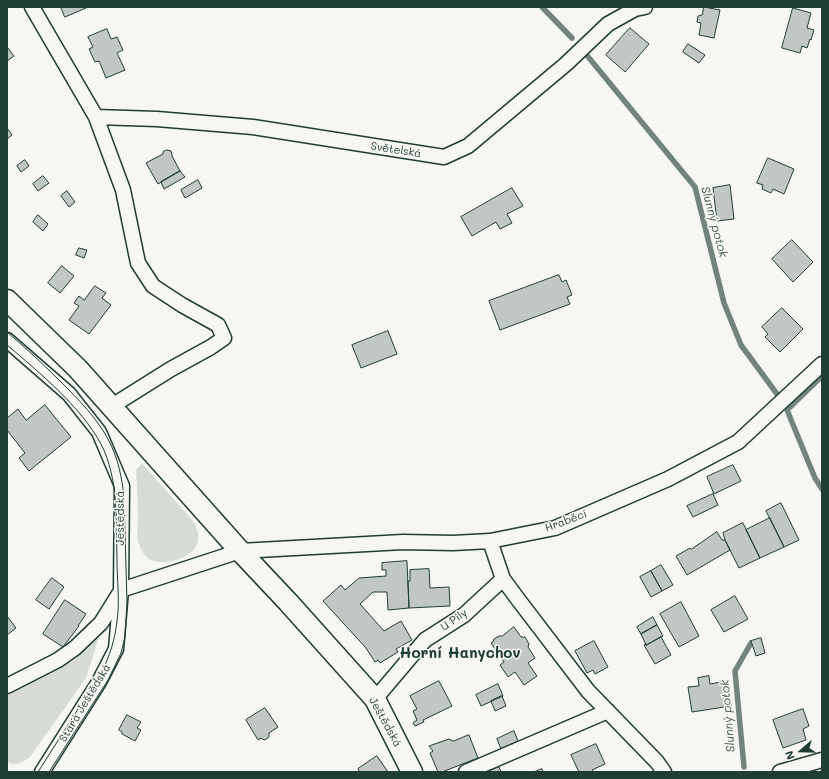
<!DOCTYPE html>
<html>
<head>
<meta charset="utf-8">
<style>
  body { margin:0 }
  #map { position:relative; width:829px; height:779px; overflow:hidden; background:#f6f6f2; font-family:Mali,sans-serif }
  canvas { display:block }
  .frame { position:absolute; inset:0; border:8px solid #1f3d34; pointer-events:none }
  .north { position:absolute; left:781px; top:731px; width:40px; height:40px; -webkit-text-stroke:3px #f6f6f2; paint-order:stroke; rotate:250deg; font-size:11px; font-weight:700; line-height:16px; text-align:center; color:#1f3d34 }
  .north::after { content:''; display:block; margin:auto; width:14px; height:18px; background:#1f3d34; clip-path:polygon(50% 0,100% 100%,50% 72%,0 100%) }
</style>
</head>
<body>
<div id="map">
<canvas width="829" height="779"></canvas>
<div class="frame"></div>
<div class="north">N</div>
</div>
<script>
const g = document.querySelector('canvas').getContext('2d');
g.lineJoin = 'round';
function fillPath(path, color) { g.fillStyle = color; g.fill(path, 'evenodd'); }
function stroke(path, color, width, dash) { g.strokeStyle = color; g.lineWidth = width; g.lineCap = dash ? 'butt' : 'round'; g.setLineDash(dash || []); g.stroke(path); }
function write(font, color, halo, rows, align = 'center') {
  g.font = font + ' Mali,sans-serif'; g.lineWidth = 3; g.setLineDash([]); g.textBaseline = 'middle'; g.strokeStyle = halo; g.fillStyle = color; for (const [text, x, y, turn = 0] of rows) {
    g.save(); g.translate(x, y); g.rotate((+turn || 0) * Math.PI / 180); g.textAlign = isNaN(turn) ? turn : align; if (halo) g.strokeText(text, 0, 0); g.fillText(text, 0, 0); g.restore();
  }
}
fillPath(new Path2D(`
  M142,463L193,521C205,541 196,554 176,560C159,565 145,563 139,544C136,537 138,527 138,519C138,503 137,486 136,470Z
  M99,637L86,678L30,757C22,762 15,768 7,761V693L73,661Z`), '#d6dbd6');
stroke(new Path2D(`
  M542,7L572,38
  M585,53L695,187L724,303L741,345L777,394
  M822,376L787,410L815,478L822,489
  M744,767L735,671L751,643`), '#72847d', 5.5);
const building = new Path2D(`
  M61,7H86V8L65,17Z
  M704,7L720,10L714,38L699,35L701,23L697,22L698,16L702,15Z
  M793,8L811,13L807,28L814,30L811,40L810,39L807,48L802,46L800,53L782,48Z
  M630,28L649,44L625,72L606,55Z
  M107,29L111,39L117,37L123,50L117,53L125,70L106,78L99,61L95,62L89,49L93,47L88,37Z
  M688,44L705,55L699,63L683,52Z
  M7,47L14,56L7,61Z
  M7,128L12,135L7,139Z
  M167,150L171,151L172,154V156L180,171L158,184L146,163L163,154V152Z
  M768,158L794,169L784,194L773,189L771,193L762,189L763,185L757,183Z
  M25,160L29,166L21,172L17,166Z
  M180,171L185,177L164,189L161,182Z
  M43,176L49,183L38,191L33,184Z
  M198,180L202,188L185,198L181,190Z
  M730,185L734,219L717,221L713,188Z
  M512,188L523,206L507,214L512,223L500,229L496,222L472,236L461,217Z
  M67,191L75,202L69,207L61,196Z
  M38,215L48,224L43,231L33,222Z
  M792,240L813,262L793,282L772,259Z
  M79,248L87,250L84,258L76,255Z
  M62,266L74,276L60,293L48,283Z
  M559,275L562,282L566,280L572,295L567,297L570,304L500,330L489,301Z
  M95,286L106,293L102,298L111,305L89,334L69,320L79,306L74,303L79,296L84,300Z
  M782,308L803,329L780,352L765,337L768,334L762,327Z
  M388,331L397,354L361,368L352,345Z
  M45,405L71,437L29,471L19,458L25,453L7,430V418L18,409L26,420Z
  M733,465L741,481L714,494L707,477Z
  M713,494L718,505L693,517L687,506Z
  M781,503L799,540L784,547L766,511Z
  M770,518L784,547L760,558L746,530Z
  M743,523L760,558L739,568L725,540L723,533Z
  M717,532L722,540H725L730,550L687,575L676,556L690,548L691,549Z
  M407,561L409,608L388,610L387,592H373L360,604L384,631L401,621L412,640L396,649L398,652L380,663L378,660L375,662L366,648L323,601L341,585L345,590L359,578L386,576V570H382V563Z
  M661,565L673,585L662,591L651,571Z
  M429,569L430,588L449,587L450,606L409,608L408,581H410V570Z
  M651,571L662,591L651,597L640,577Z
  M52,578L64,587L49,609L36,600Z
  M735,596L748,619L724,632L711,610Z
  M65,600L86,614L78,626H79L63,647L43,634Z
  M681,602L699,636L679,647L660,614Z
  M7,616L16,628L7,635Z
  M653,617L657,625L641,634L637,627Z
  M657,625L663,636L646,645L641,634Z
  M514,627L521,637H525L529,644L528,647L535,658L528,663L537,676L524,685L515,672L508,677L500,665L504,662L491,643L493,642L494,639L499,636H502Z
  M661,637L671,655L655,664L644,645L646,644V645Z
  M761,638L765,653L756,656L751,641Z
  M594,641L608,667L595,674L593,670L587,673L575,651Z
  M709,676L710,684L727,681L731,706L692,712L688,687L699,686L698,678Z
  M439,681L452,706L423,720L424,722L415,726L413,723L417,720L413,711L417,709L410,696Z
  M498,684L503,696L481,706L476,695Z
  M502,696L506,706L495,711L491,701Z
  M265,708L278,727L269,733V737L265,740L262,739L261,738L258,740L246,720Z
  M803,709L809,726L803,729L806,740L783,748L773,720Z
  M127,715L141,722L137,728L141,730L135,741L122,734V732L119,730Z
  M514,731L518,741L501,749L497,739Z
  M469,735L478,758L442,772H438L430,753L433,751L429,746L449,739L453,741Z
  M596,744L605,764L592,770L593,772H579L571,755Z
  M377,756L388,772H360L358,769Z
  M499,767L501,772H486Z
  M542,769L543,772H534Z`);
fillPath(building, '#c1c8c3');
stroke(building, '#1f3d34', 1);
const street = new Path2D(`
  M32,7L96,117L123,190L138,263L153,286L182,305L218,325L224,338L211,347L171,369L112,406
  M96,117L157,119L253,127L444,157L468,146L566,64L608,24L635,9L645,7
  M7,340L69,394L99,432L122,486L121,590L116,649L99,682L42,772
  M490,541L503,579L517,598L588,691L657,762L664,772
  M121,590L240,551L403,542L453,543L490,541L555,528L668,479L738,442L822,364
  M7,686L58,660L75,648L101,623L119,594
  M375,699L425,640L464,615L503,579
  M466,772L608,711
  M780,772L822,760`);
const secondary = new Path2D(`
  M7,300L78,369L240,551L288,602L375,699L412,772`);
stroke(street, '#1f3d34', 17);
stroke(secondary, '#1f3d34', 23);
stroke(street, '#f6f6f2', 14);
stroke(secondary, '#f6f6f2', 20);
stroke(new Path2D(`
  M7,332C26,348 44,365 61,382C79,400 97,418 109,441C118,458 122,478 124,497L127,602L125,637L121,653L108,680L49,772
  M7,345C39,372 81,407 101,444C119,479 116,522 117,560C117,580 120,601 117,621C115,639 110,656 101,673L38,772`), '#1f3d34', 1);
write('11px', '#1f3d34', '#f6f6f2', [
  ["Světelská",396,150,9],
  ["Ještědská",121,518,-90],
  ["Hraběcí",566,521,-20],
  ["U Pily",454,620,-35],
  ["Stará Ještědská",85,703,-59],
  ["Ještědská",385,722,61]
]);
write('italic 12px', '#425a52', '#f6f6f2', [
  ["Slunný potok",714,222,75],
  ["Slunný potok",728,716,-95]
]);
write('bold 15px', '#1f3d34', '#f6f6f2', [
  ["Horní Hanychov",460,653]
]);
</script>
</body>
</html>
